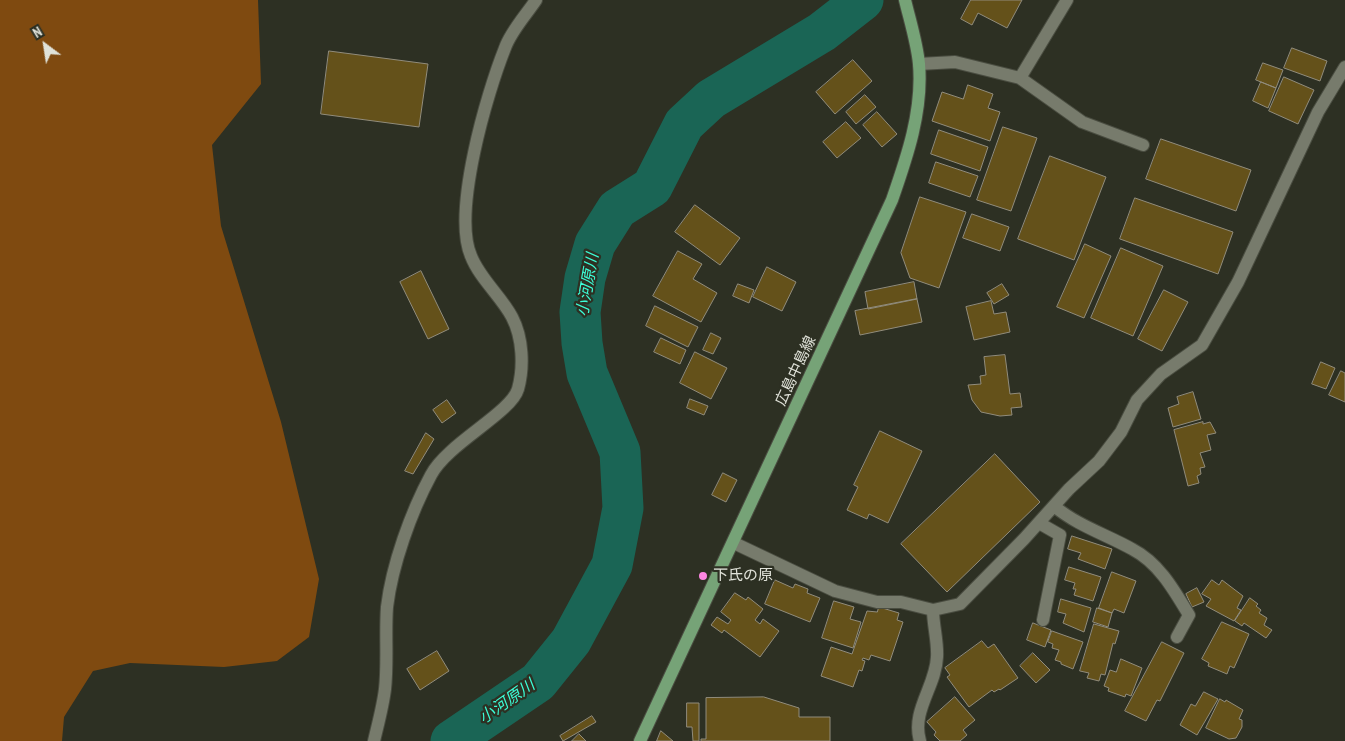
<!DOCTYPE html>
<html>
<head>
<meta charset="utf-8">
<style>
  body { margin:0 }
  #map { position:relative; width:1345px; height:741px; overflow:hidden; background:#2d3023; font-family:"PT Sans Narrow",sans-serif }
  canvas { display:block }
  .north { position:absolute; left:20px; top:20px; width:50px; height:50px; -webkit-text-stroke:4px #2d3023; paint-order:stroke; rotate:329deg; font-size:14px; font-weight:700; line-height:20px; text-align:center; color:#e0e2d9 }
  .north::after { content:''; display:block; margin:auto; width:18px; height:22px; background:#e0e2d9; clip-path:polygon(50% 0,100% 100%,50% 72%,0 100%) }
</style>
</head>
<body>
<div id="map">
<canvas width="1345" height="741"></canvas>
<div class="north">N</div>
</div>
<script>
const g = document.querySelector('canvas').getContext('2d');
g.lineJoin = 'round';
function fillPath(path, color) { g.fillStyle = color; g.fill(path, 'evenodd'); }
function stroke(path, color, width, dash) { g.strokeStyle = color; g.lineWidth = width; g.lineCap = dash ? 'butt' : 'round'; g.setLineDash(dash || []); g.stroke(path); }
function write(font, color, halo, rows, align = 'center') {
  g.font = font + ' "PT Sans Narrow","Noto Sans JP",sans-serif'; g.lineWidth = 4.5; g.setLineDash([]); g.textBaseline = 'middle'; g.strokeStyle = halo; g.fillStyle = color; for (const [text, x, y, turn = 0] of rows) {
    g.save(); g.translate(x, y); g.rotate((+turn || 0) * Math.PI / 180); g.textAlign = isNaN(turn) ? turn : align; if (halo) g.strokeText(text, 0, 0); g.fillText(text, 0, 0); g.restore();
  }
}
fillPath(new Path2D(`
  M0,0H258L261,84L212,145L221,226L281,422L319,579L309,637L277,661L224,667L130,663L93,671L64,717L62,741H0Z`), '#7f4a10');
stroke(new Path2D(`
  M451,741L538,682L571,641L612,565L623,508L620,452L587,373L582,343L580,312L585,278L595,244L617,209L652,187L684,124L711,99L822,32L863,0`), '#1a6555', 41);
const building = new Path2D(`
  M971,0H1022L1007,28L978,13L972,25L961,19Z
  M1292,48L1327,61L1320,81L1284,68Z
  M329,51L428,64L419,127L321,114Z
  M853,60L872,81L835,114L816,92Z
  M1263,63L1283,70L1276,88L1256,80Z
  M1284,77L1314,90L1298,124L1269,111Z
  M1261,82L1276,88L1268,108L1253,101Z
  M968,85L993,94L988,108L1000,112L990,141L932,121L942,92L963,99Z
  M865,95L876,107L856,124L846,112Z
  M877,112L897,134L882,147L863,125Z
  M846,122L861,138L837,158L823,142Z
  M1003,127L1037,138L1011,211L977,200Z
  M939,130L988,147L980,171L931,154Z
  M1161,139L1251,170L1236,211L1146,179Z
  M1050,156L1106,177L1074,260L1018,239Z
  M936,162L978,176L970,197L929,183Z
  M920,197L966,212L939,288L910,278L901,253Z
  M1135,198L1233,232L1218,274L1120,239Z
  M695,205L740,238L720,265L675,232Z
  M972,214L1009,227L1000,251L963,238Z
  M1085,244L1111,256L1084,318L1057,307Z
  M1121,248L1163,266L1133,336L1091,318Z
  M678,251L702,264L693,279L717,293L701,322L653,296Z
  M767,267L796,282L782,311L753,297Z
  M421,271L449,329L428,339L400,282Z
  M914,282L917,299L868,309L865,292Z
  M738,284L754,290L749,303L733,296Z
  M1002,284L1009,295L994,304L987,293Z
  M1164,290L1188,302L1162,351L1138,339Z
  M917,299L922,322L860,335L855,311Z
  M991,301L994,314L1006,312L1010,332L974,340L966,307Z
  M655,306L698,327L688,347L646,326Z
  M711,333L721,338L713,354L703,350Z
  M661,338L686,350L680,364L654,352Z
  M695,352L727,368L711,399L680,383Z
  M1005,355L1010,394L1020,393L1022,407L1011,408L1012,415L1000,416L981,412L972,400L968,385L981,384L980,376L986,375L984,357Z
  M1321,362L1335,368L1326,389L1312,384Z
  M1341,371L1345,373V402L1329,395Z
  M1193,392L1201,419L1173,427L1168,408L1179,404L1177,397Z
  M690,399L708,406L704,415L687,408Z
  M447,400L456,413L442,423L433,410Z
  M1203,422V424L1210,422L1216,433L1207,435L1211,450L1200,453L1205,467L1200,468L1201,474L1197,476L1199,483L1188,486L1174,430Z
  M880,431L922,451L888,523L869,514L867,519L847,510L858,487L854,485Z
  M426,433L434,439L413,474L405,471Z
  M995,454L1040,502L947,592L901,544Z
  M723,473L737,480L726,502L712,495Z
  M1072,536L1112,549L1105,569L1078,559L1081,553L1068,549Z
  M1069,567L1101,577L1093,601L1074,595L1076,589H1073L1075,583L1065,580Z
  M1112,572L1136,581L1124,613L1114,609L1112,613L1099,608Z
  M775,580L793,588L795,584L808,589L807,593L820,598L810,622L765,604Z
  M1212,580L1219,585L1222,580L1243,596L1237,608L1241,610L1234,621L1206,606L1211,599L1202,594Z
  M1197,588L1204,602L1192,607L1186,594Z
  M735,593L746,600L748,597L763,609L755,620L760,624L763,619L779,631L760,657L724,630L722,633L711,625L717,617L728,624L731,620L721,612Z
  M1250,598L1258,604L1256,606L1261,610L1259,613L1267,618L1264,625L1272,630L1266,638L1244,623L1242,626L1235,621Z
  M1061,599L1091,608L1084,632L1063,623L1066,614L1058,612Z
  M834,601L854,607L850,619L861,622L853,648L822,638Z
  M879,607L899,613L897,620L903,622L890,661L871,655L869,660L863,658L862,660L865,661L862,671L859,670L853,687L821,676L831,647L852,654L867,611L877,612Z
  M1097,608L1112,613L1108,627L1093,622Z
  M1222,622L1249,634L1234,668L1230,666L1227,674L1208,666L1209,663L1202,659Z
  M1033,623L1051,630L1045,647L1027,640Z
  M1094,624L1119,631L1115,644L1113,643L1105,675L1101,674L1099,681L1087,678L1089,673L1080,671Z
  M1052,631L1083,642L1073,669L1061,664V662L1055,660L1059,650L1052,648L1053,644L1048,642Z
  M982,641L988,648L994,644L1018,678L1000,690L999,689L994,692L992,690L969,707L947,677L950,675L945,668Z
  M1162,642L1184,653L1160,701L1157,700L1146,721L1125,711Z
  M437,651L449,671L420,690L407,669Z
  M1033,653L1050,670L1036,683L1020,666Z
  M1121,659L1142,668L1131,696L1126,694L1125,697L1108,691L1109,688L1104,686L1110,670L1116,672Z
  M1204,692L1218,699L1197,735L1180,725L1191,704L1195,706Z
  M764,697L799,708V717H830V741H701V739H706V698Z
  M955,697L975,720L963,730L967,735L960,741H940L934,735L936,732L927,722Z
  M1220,699L1225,702L1226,700L1243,710L1239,719L1242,720V727L1236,738L1229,739L1206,728Z
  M687,703H699V741H693L692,727H687Z
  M592,716L596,722L563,741L560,736Z
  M661,731L673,741H657Z
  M579,734L586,741H572Z`);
fillPath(building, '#64511a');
stroke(building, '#918c7c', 1);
const minor = new Path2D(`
  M919,64L955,62L1020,78L1067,0
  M1020,78L1082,122L1143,145
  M1054,506C1078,526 1105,534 1132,549C1159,563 1174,590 1189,615L1177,637
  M1039,523L1060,535L1043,620
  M734,543L835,591L877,602H901L933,610L960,604L1024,539L1069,489L1099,461L1121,432L1137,400L1161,374L1202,345L1238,282L1318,112L1345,67
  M374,741C378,724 383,706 385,689C388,662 385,634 387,607C392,565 411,512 431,475C447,444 511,413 518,389C524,367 523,338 512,317C501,296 480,279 471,256C452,212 487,93 505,48C511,31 526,15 536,0
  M920,741C911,711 936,686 937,657C938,642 933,625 933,610`);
const major = new Path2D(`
  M640,741L892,200C907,157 923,111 919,64C917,43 910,21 905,0`);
stroke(minor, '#4a4d41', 14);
stroke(major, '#4a4d41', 14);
stroke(minor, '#777b6c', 12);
stroke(major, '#76a377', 12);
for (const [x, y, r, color] of [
  [703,576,5,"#fd86e2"]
]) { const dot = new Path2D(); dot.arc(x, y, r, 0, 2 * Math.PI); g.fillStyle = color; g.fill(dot); stroke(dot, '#2d3023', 2); }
write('15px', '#e0e2d9', '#2d3023', [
  ["広島中島線",796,371,-65]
]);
write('15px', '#e0e2d9', '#2d3023', [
  ["下氏の原",713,576]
], 'left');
write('italic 16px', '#3cfdd7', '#2d3023', [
  ["小河原川",588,285,-80],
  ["小河原川",507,702,-35]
]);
</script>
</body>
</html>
